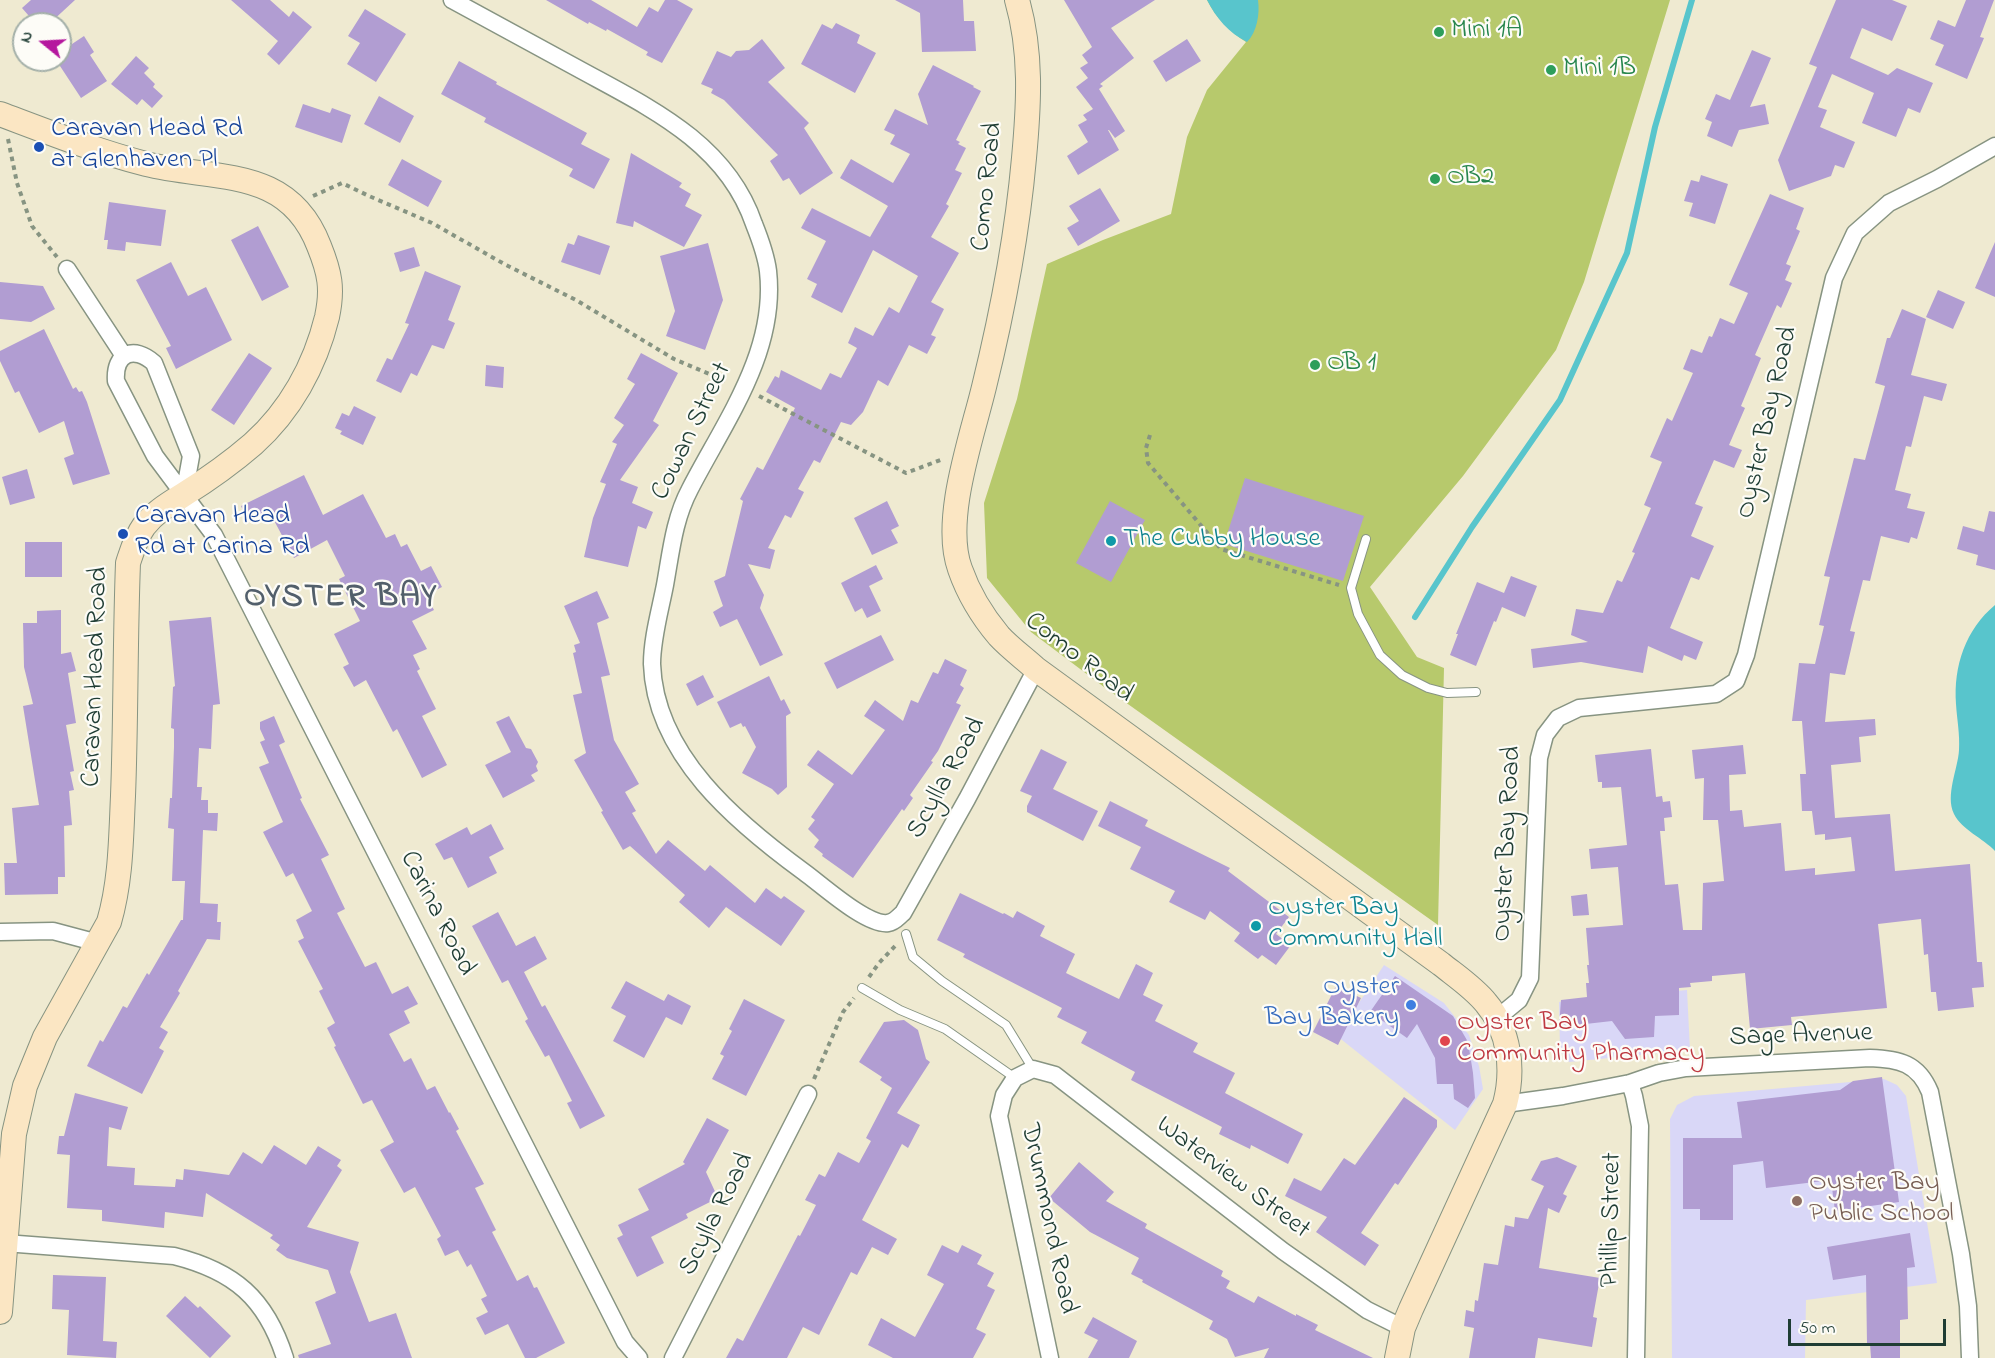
<!DOCTYPE html>
<html>
<head>
<meta charset="utf-8">
<style>
  body { margin:0 }
  #map { position:relative; width:1995px; height:1358px; overflow:hidden; background:#efead1; font-family:"Indie Flower",sans-serif }
  canvas { display:block }
  .north { position:absolute; left:12px; top:12px; width:60px; height:60px; box-sizing:border-box; background:#fdfcf7; border:2px solid #a4b0a9; border-radius:50%; rotate:288deg; font-size:16px; font-weight:700; line-height:24px; text-align:center; color:#1f3d34 }
  .north::after { content:''; display:block; margin:auto; width:21px; height:27px; background:#b5179e; clip-path:polygon(50% 0,100% 100%,50% 72%,0 100%) }
  .scale { position:absolute; left:1788px; top:1319px; width:158px; height:27px; box-sizing:border-box; border:3px solid #1f3d34; border-top:0; padding-left:8px; font-size:18px; line-height:21px; white-space:nowrap; color:#1f3d34; -webkit-text-stroke:4px #fdfcf7; paint-order:stroke }
</style>
</head>
<body>
<div id="map">
<canvas width="1995" height="1358"></canvas>
<div class="north">N</div>
<div class="scale">50 m</div>
</div>
<script>
const g = document.querySelector('canvas').getContext('2d');
g.lineJoin = 'round';
function fillPath(path, color) { g.fillStyle = color; g.fill(path, 'evenodd'); }
function stroke(path, color, width, dash) { g.strokeStyle = color; g.lineWidth = width; g.lineCap = dash ? 'butt' : 'round'; g.setLineDash(dash || []); g.stroke(path); }
function write(font, color, halo, rows, align = 'center') {
  g.font = font + ' "Indie Flower",sans-serif'; g.lineWidth = 4.5; g.setLineDash([]); g.textBaseline = 'middle'; g.strokeStyle = halo; g.fillStyle = color; for (const [text, x, y, turn = 0] of rows) {
    g.save(); g.translate(x, y); g.rotate((+turn || 0) * Math.PI / 180); g.textAlign = isNaN(turn) ? turn : align; if (halo) g.strokeText(text, 0, 0); g.fillText(text, 0, 0); g.restore();
  }
}
fillPath(new Path2D(`
  M1384,965L1444,1003L1469,1035L1479,1066L1483,1089L1455,1130L1337,1036Z
  M1687,990L1690,1050L1569,1062L1560,1051L1559,1002Z
  M1884,1079L1897,1085L1906,1096L1937,1283L1806,1300L1805,1358H1672L1670,1119L1677,1105L1694,1096Z`), '#d9d7f7');
fillPath(new Path2D(`
  M1207,0H1670L1584,282L1556,350L1463,476L1370,587L1417,657L1444,668L1438,925L1104,687L1031,632L987,578L984,503L1017,399L1047,264L1103,240L1171,214L1187,137L1207,90L1246,42C1230,32 1216,18 1207,0Z`), '#b7c96c');
fillPath(new Path2D(`
  M1207,0H1258C1260,14 1257,32 1247,42C1229,33 1216,18 1207,0Z
  M1995,605V851C1983,838 1962,830 1954,814C1945,795 1958,769 1959,750C1960,734 1957,720 1956,704C1953,666 1966,629 1995,605Z`), '#58c5cc');
stroke(new Path2D(`
  M1415,617L1472,527L1560,400L1627,253L1655,127L1692,0`), '#58c5cc', 6);
fillPath(new Path2D(`
  M31,0H75L49,24H36L22,8Z
  M231,0H270L289,17L293,11L312,27L279,65L267,54L278,41Z
  M546,0H591L637,27L649,7L658,12L665,0H677L693,9L662,63L646,55L648,52L607,29L606,31L589,22L588,24Z
  M895,0H963L964,21H974L976,51L922,52L920,13Z
  M1064,0H1155L1111,28L1134,58L1100,84L1103,86L1099,89L1125,131L1115,138L1109,130H1108L1119,150L1078,175L1067,156L1088,142L1078,125L1087,120L1083,115L1093,109L1076,87L1088,78L1080,68L1088,63L1082,55L1092,47Z
  M1836,0H1892L1907,6L1892,41L1862,28L1850,58L1888,75L1897,68L1933,83L1920,113L1908,108L1896,137L1862,123L1874,93L1832,74L1818,107L1827,110L1820,127L1855,142L1844,168L1835,165L1831,176L1789,191L1778,160L1817,67L1809,64Z
  M1966,0H1994L1980,37L1984,38L1967,79L1935,65L1944,45L1930,39L1938,20L1955,27Z
  M365,9L406,34L376,82L347,64L360,43L348,36Z
  M836,23L860,35L857,43L876,53L855,93L801,64L822,24L832,29Z
  M84,36L94,52L90,55L107,81L81,98L60,66V52Z
  M762,39L785,68L768,82L809,123L804,128L833,173L800,195L789,178L783,181L770,161L778,155L724,100L711,93L713,89L701,84L717,51L731,57L736,51L749,50Z
  M1187,39L1201,61L1166,82L1153,61Z
  M1752,50L1771,58L1750,107L1765,104L1769,124L1739,130L1732,147L1707,136L1712,122L1705,119L1716,94L1730,100Z
  M136,56L149,68L144,73L155,84L153,87L163,96L152,108L142,99L137,105L111,84Z
  M459,61L497,82L496,84L587,133L581,144L610,159L594,189L569,176L573,169L484,122L486,118L441,94Z
  M933,65L974,86L973,87L981,91L956,140L960,142L958,144L966,148L955,170L962,173L946,204L949,206L931,237L959,253L931,302L944,309L931,335L936,337L927,354L909,345L888,386L878,380L863,412L851,425L841,422L820,463L814,460L798,489L804,492L791,518L785,515L768,548L775,550L770,569L748,564L764,595L760,608L783,655L760,666L737,619L720,627L713,612L723,606L714,581L725,576L743,501L740,499L757,467L763,470L795,408L766,392L775,376L779,378L781,370L821,390L830,373L841,378L857,348L848,343L855,327L873,336L889,307L899,313L918,276L873,250L842,313L811,297L817,284L807,279L826,241L801,228L812,208L870,237L888,206L840,178L851,159L893,183L910,154L890,144L895,135L884,130L895,109L928,125L918,94Z
  M379,96L414,116L400,143L364,124Z
  M303,104L330,113L332,108L351,115L342,143L295,127Z
  M631,153L682,183L679,187L691,194L685,206L702,215L684,247L634,221L633,227L616,223Z
  M402,159L442,181L428,207L388,185Z
  M1701,175L1728,184L1715,224L1689,216L1693,203L1684,201L1691,180L1699,182Z
  M1100,188L1120,221L1078,246L1067,228L1079,221L1069,206Z
  M1770,194L1804,208L1796,229L1800,231L1786,264L1791,266L1785,280L1792,283L1781,308L1777,305L1755,355L1761,358L1741,406L1745,408L1729,445L1742,450L1734,468L1714,460L1695,504L1703,507L1691,536L1714,546L1699,580L1691,577L1670,628L1703,642L1696,660L1684,655L1682,661L1648,646L1643,673L1581,662L1533,668L1531,649L1588,642L1571,635L1576,609L1603,613L1617,580L1622,582L1635,553L1632,552L1651,508L1644,505L1662,462L1650,457L1667,418L1672,421L1693,373L1683,369L1691,349L1702,353L1709,336L1712,337L1720,318L1734,324L1748,293L1729,285Z
  M109,202L166,210L161,246L126,242L125,251L107,249L108,240H104Z
  M258,226L289,287L262,301L231,240Z
  M578,235L610,246L600,275L561,262L568,243L574,245Z
  M1995,242V297L1975,288Z
  M708,243L723,300L705,350L666,336L675,311L660,256Z
  M414,247L420,266L400,272L394,253Z
  M171,262L188,296L206,287L232,340L176,369L166,348L171,346L136,280Z
  M425,271L461,286L448,320L455,323L444,349L432,345L417,376L411,373L401,393L376,381L387,358L392,360L409,324L405,323Z
  M0,282L43,286L55,309L31,322L0,319Z
  M1938,290L1965,302L1953,329L1926,317Z
  M1902,309L1926,319L1911,375L1947,384L1942,401L1924,396L1911,447L1906,446L1895,490L1911,494L1907,508L1925,512L1917,539L1911,537L1909,543L1881,536L1870,581L1863,580L1850,631L1855,632L1845,675L1830,673L1825,722L1875,719L1876,735L1859,737L1861,762L1831,765L1835,818L1890,814L1895,871L1970,864L1977,962H1982L1984,987L1972,988L1974,1007L1938,1011L1936,992H1931L1928,954L1924,955L1921,919L1878,924L1887,1008L1791,1017L1792,1025L1750,1029L1745,973L1712,976V981L1690,983L1691,987L1679,988V1015L1655,1016L1654,1037L1625,1039L1612,1021L1559,1027L1561,1000L1587,997L1586,983H1589L1587,965H1589L1586,928L1623,925L1618,867L1591,869L1589,849L1627,845L1621,787L1602,788V782H1598L1595,755L1651,749L1656,797L1662,796L1663,802L1670,801L1672,817L1664,818L1665,831H1660L1665,885L1678,884L1683,930H1702L1703,883L1724,881L1718,820H1703L1704,778L1695,779L1692,750L1743,745L1746,774L1729,775L1730,811L1742,810L1744,827L1781,823L1785,871L1815,868V875L1855,871L1851,837L1825,840V834L1815,835L1812,811H1802L1800,774H1806L1802,721H1792L1799,663L1815,664L1824,626L1819,625L1830,577L1824,576L1854,458L1865,460L1885,386L1875,383L1887,338H1890Z
  M44,329L73,389L76,387L79,392L82,391L87,402L110,474L73,485L64,458L74,454L64,421L39,433L19,391L15,393L0,361V351Z
  M249,353L272,368L234,425L211,410Z
  M641,353L678,373L653,421L659,425L620,480L638,487L632,503L653,512L646,529L638,526L628,567L584,557L593,518L606,484L600,482L617,444L612,442L624,425L614,418L635,384L627,379Z
  M486,365L504,367L503,388L485,386Z
  M354,406L376,417L363,445L340,434L342,431L335,428L342,413L349,416Z
  M27,469L35,498L10,505L2,477Z
  M304,475L323,515L363,494L386,538L395,534L401,547L407,544L421,571L431,566L442,587L426,595L434,610L412,621L427,649L413,655L420,669L417,671L436,709L422,716L447,765L422,778L397,729L393,732L366,680L354,687L343,667L349,664L334,634L360,621L339,579L345,576L327,540L294,558L269,511L248,521L241,506Z
  M1245,478L1364,516L1343,581L1224,544Z
  M887,501L899,526L891,530L898,543L872,555L854,518Z
  M1110,501L1145,520L1111,582L1076,563Z
  M1989,511L1995,512V570L1976,565L1978,555L1957,549L1963,526L1984,532Z
  M25,542H62V577H25Z
  M876,565L883,579L869,586L881,611L867,618L862,608L855,612L841,583Z
  M1511,576L1537,586L1525,617L1502,607L1496,622L1494,621L1476,666L1450,655L1458,634H1456L1477,582L1504,593Z
  M597,591L609,618L597,623L610,675L601,677L614,740L639,784L625,792L636,811L632,813L656,854L668,840L705,871L710,865L755,903L766,888L781,899L784,896L805,911L781,946L726,907L709,928L679,902L685,895L630,846L623,850L601,812L603,811L574,760L586,753L573,695L582,693L573,653L576,652L574,645L580,643L564,606Z
  M61,610V654L71,652L76,671L68,673L76,723L66,725L74,771L70,772L74,790L69,791L72,825L64,826L65,877H58V894L5,895L4,863H17L12,808L39,805L23,706L33,704L24,667L23,623H37V611Z
  M211,617L220,704L213,705L211,749L199,748L197,787H202L201,800H208V813H218L217,831L203,830L200,903L218,904L217,922H221L220,940L207,939L178,991L180,993L160,1027L168,1032L159,1048L164,1051L142,1094L87,1066L100,1040L103,1042L123,1006L127,1008L147,973L149,975L181,920H183L185,881H172L174,829L168,828L170,798H172L174,747V729L171,728L173,687L175,686L169,621Z
  M881,635L894,660L837,689L824,663Z
  M945,659L967,670L960,685L964,688L956,703L961,705L938,751L931,761L933,762L910,795L913,798L904,811L902,809L853,878L822,856L823,854L814,847L819,840L808,829L815,820L811,817L834,784L807,765L818,750L852,775L885,730L864,716L875,700L903,721L911,700L918,703L933,672L938,674Z
  M703,675L714,697L697,706L686,684Z
  M769,676L781,701L784,699L791,713L786,716L787,787L778,795L772,789L742,773L756,747L745,726L743,727L741,723L730,728L717,702Z
  M274,716L285,742L279,745L302,798L300,799L329,855L321,859L345,909L337,913L365,967L376,962L392,994L408,986L418,1004L404,1011L410,1023L389,1034L404,1062L411,1058L427,1090L435,1086L449,1113L450,1112L459,1129L456,1131L484,1184L475,1188L496,1230L492,1232L517,1281L528,1275L534,1288L537,1287L565,1343L536,1358H525L508,1324L485,1335L476,1318L488,1312L481,1299L487,1296L471,1264L467,1267L458,1250L445,1256L437,1239L441,1236L415,1187L404,1193L380,1150L394,1142L372,1100L363,1104L334,1047L336,1046L327,1028L335,1023L319,991L323,989L298,941L304,938L296,920L312,911L293,873L286,877L263,832L283,822L259,767L269,763L260,742L265,740L260,729V722Z
  M509,716L526,748L531,749L538,762L536,766L538,771L531,775L535,781L503,798L485,765L511,752L496,722Z
  M1041,749L1067,762L1053,789L1098,811L1083,841L1027,812V806L1032,796L1020,791Z
  M1110,801L1148,820L1145,826L1230,868L1228,871L1289,917L1276,934L1291,945L1276,965L1262,955L1258,959L1234,941L1240,933L1210,911L1205,920L1169,902L1175,891L1130,869L1141,847L1098,826Z
  M491,824L504,849L489,857L497,873L468,888L452,857L444,860L435,844L467,827L471,835Z
  M960,893L1003,914L1004,913L1013,918L1017,911L1045,926L1040,936L1075,954L1066,973L1119,999L1136,964L1153,973L1143,995L1163,1005L1155,1021L1198,1043L1193,1052L1235,1073L1225,1093L1303,1134L1288,1164L1251,1145L1250,1149L1219,1134L1222,1127L1131,1080L1135,1072L1081,1043L1087,1032L1057,1017L1062,1008L963,957L965,954L937,940Z
  M1587,894L1589,915L1573,916L1571,896Z
  M498,912L516,946L535,936L547,959L524,972L542,1007L545,1005L605,1116L580,1129L567,1103L572,1101L549,1055L545,1057L525,1021L528,1019L508,980L502,983L472,926Z
  M1395,976L1453,1016L1468,1042L1473,1073L1475,1098L1468,1108L1454,1099L1453,1084H1437L1435,1058L1417,1024L1407,1038L1370,1012Z
  M626,981L664,1001L668,994L691,1006L682,1025L666,1017L644,1058L613,1041L626,1016L611,1008Z
  M1336,986L1361,998L1338,1045L1313,1032Z
  M744,999L785,1020L746,1096L712,1079L724,1056L720,1054L732,1031L729,1029Z
  M904,1020L918,1030L926,1059L930,1062L897,1113L920,1125L908,1148L902,1144L862,1220L897,1239L888,1255L872,1247L857,1275L851,1272L819,1335L803,1327L787,1358H726L737,1338L743,1341L798,1235L800,1236L816,1205L805,1200L819,1174L825,1177L838,1152L859,1163L871,1141L866,1138L892,1088L880,1080L882,1077L859,1062L884,1022Z
  M1882,1077L1899,1202L1835,1211L1831,1180L1766,1188L1763,1161L1733,1165V1220H1700V1209H1683V1138H1742L1737,1102L1840,1090L1853,1081Z
  M75,1093L128,1107L121,1130L109,1127L107,1166L135,1168L134,1185L175,1187L176,1179L183,1180L184,1169L229,1175L243,1152L262,1164L274,1145L306,1165L318,1146L341,1160L337,1166L342,1170L307,1227L359,1242L350,1272L369,1322L396,1313L412,1358H299L298,1355L331,1344L315,1302L336,1293L328,1270L287,1258L276,1250L280,1245L270,1238L273,1235L206,1193L203,1217L165,1212L164,1228L102,1221V1210L67,1208L70,1155L57,1154L59,1136H64Z
  M1404,1097L1437,1120V1127L1398,1185L1395,1183L1361,1233L1379,1245L1365,1266L1316,1232L1327,1217L1285,1196L1294,1178L1321,1191L1344,1158L1355,1165Z
  M707,1118L729,1130L706,1172L718,1198L686,1214L688,1218L651,1237L664,1263L637,1277L617,1238L623,1235L618,1225L649,1210L638,1189L685,1164L683,1162Z
  M1557,1157L1577,1166L1563,1194L1567,1196L1559,1213L1548,1208L1539,1268L1600,1278L1593,1317L1597,1318L1592,1347L1538,1338L1535,1358H1469L1474,1328L1464,1326L1466,1310L1474,1312L1475,1300L1478,1301L1484,1263L1498,1265L1505,1225L1514,1227L1515,1217L1528,1219L1544,1186L1531,1180L1541,1161Z
  M1079,1162L1114,1192L1106,1201L1147,1224L1145,1228L1223,1271L1221,1276L1230,1281L1226,1288L1254,1303L1258,1296L1296,1316V1314L1318,1325L1315,1330L1373,1358H1264L1269,1348L1235,1357L1227,1339L1209,1329L1213,1321L1142,1282L1143,1280L1131,1274L1139,1258L1090,1232L1049,1198Z
  M1910,1233L1915,1267L1907,1268L1908,1319L1900,1320V1358H1871L1870,1344H1867L1866,1275L1833,1280L1827,1247Z
  M942,1245L958,1253L962,1245L982,1255L977,1264L994,1273L987,1286L995,1290L976,1329L986,1334L973,1358H893L868,1345L881,1318L915,1337L944,1284L927,1275Z
  M53,1275L106,1277L103,1341L117,1342L116,1358L67,1355L69,1310L52,1309Z
  M185,1296L198,1308L200,1306L231,1336L210,1358L166,1316Z
  M1093,1317L1137,1341L1129,1358H1088L1098,1340L1084,1333Z`), '#b19dd2');
const lane = new Path2D(`
  M1366,539L1351,588L1358,614L1380,655L1402,675L1428,688L1447,693L1476,692
  M906,934L913,957L942,981L1006,1025L1033,1069
  M862,988L900,1010L945,1029L1015,1078`);
const street = new Path2D(`
  M452,0C494,23 536,46 577,68C648,107 726,142 754,224C760,239 766,255 768,271C777,352 725,421 690,489C674,519 671,552 665,585C660,611 652,638 652,664C655,755 737,823 804,872C822,885 867,926 888,923C895,922 898,917 903,913L967,799L1036,669
  M67,269L124,356
  M184,495L191,456L154,363C134,345 114,353 116,381L155,456L214,535L625,1342L639,1358
  M0,932L53,931L98,943
  M1496,1019L1519,1000L1530,978L1539,758L1545,735L1558,718L1579,708L1716,694L1736,681L1746,655L1834,278L1855,233L1889,203L1937,179L1995,146
  M1630,1083L1634,1096L1640,1126L1636,1358
  M1505,1104L1563,1096L1630,1083L1659,1073L1686,1068L1870,1058C1899,1059 1918,1063 1930,1092L1961,1254L1968,1306L1970,1358
  M5,1243L174,1256C234,1271 266,1298 285,1358
  M673,1358L808,1094
  M1050,1358L999,1116L1004,1095L1015,1078L1033,1069L1055,1075L1283,1251L1367,1310L1403,1328`);
const secondary = new Path2D(`
  M1017,0C1032,52 1029,104 1024,158C1017,237 1003,310 984,387C972,437 942,520 960,569C968,592 983,617 999,636C1010,648 1024,658 1036,669L1441,964C1456,976 1474,988 1486,1003C1510,1031 1514,1070 1505,1104L1411,1309L1403,1328L1397,1358
  M0,114C48,132 96,151 146,164C214,181 288,165 319,246C330,273 333,289 327,317C315,366 290,411 253,444C231,463 207,480 183,495C169,504 155,512 144,526C136,537 132,551 128,563C125,641 126,718 123,796C121,838 121,881 109,922L45,1037L25,1086L14,1134L0,1312`);
stroke(lane, '#879482', 10);
stroke(street, '#879482', 19);
stroke(secondary, '#879482', 26);
stroke(new Path2D(`
  M8,139L17,183L32,226L57,257
  M313,196L342,183L369,196L432,223L506,265L576,300L674,359L728,382
  M759,396L906,473L943,459
  M1150,435L1146,448L1148,463L1221,549L1339,585
  M869,977L879,963L895,946
  M814,1079L843,1012L854,998`), '#879482', 4, [4.5, 4.5]);
stroke(lane, '#fff', 8);
stroke(street, '#fff', 16);
stroke(secondary, '#fbe6c3', 24);
for (const [x, y, r, color] of [
  [1439,32,6,"#2e9e5b"],
  [1551,70,6,"#2e9e5b"],
  [39,147,6,"#1a4fb4"],
  [1435,179,6,"#2e9e5b"],
  [1315,365,6,"#2e9e5b"],
  [123,534,6,"#1a4fb4"],
  [1111,541,6,"#0f9aa8"],
  [1256,926,6,"#0f9aa8"],
  [1411,1005,6,"#3f7fe0"],
  [1445,1041,6,"#e0444e"],
  [1797,1201,6,"#8d6e63"]
]) { const dot = new Path2D(); dot.arc(x, y, r, 0, 2 * Math.PI); g.fillStyle = color; g.fill(dot); stroke(dot, '#fdfcf7', 2); }
write('27px', '#27864d', '#fdfcf7', [
  ["Mini 1A",1451,32],
  ["Mini 1B",1563,70],
  ["OB2",1447,179],
  ["OB 1",1327,365]
], 'left');
write('27px', '#164399', '#fdfcf7', [
  ["Caravan Head Rd",51,131],
  ["at Glenhaven Pl",51,162],
  ["Caravan Head",135,518],
  ["Rd at Carina Rd",135,549]
], 'left');
write('27px', '#1f3d34', '#fdfcf7', [
  ["Como Road",989,187,-84],
  ["Oyster Bay Road",1769,423,-77],
  ["Cowan Street",693,432,-64],
  ["Como Road",1078,659,38],
  ["Caravan Head Road",97,677,-88],
  ["Scylla Road",948,779,-61],
  ["Oyster Bay Road",1509,844,-87],
  ["Carina Road",436,914,63],
  ["Sage Avenue",1801,1037,-2],
  ["Waterview Street",1232,1179,37],
  ["Scylla Road",718,1215,-63],
  ["Drummond Road",1047,1219,78],
  ["Phillip Street",1613,1220,-89]
]);
write('27px', '#0d838f', '#fdfcf7', [
  ["The Cubby House",1123,541],
  ["Oyster Bay",1268,910],
  ["Community Hall",1268,941]
], 'left');
write('27px', '#366cbe', '#fdfcf7', [
  ["Oyster",1399,989],
  ["Bay Bakery",1399,1020]
], 'right');
write('27px', '#be3a42', '#fdfcf7', [
  ["Oyster Bay",1457,1025],
  ["Community Pharmacy",1457,1056]
], 'left');
write('27px', '#785e54', '#fdfcf7', [
  ["Oyster Bay",1809,1185],
  ["Public School",1809,1216]
], 'left');
g.letterSpacing = '1.5px';
write('bold 33px', '#525f6b', '#fdfcf7', [
  ["OYSTER BAY",341,600]
]);
g.letterSpacing = '0px';
</script>
</body>
</html>
